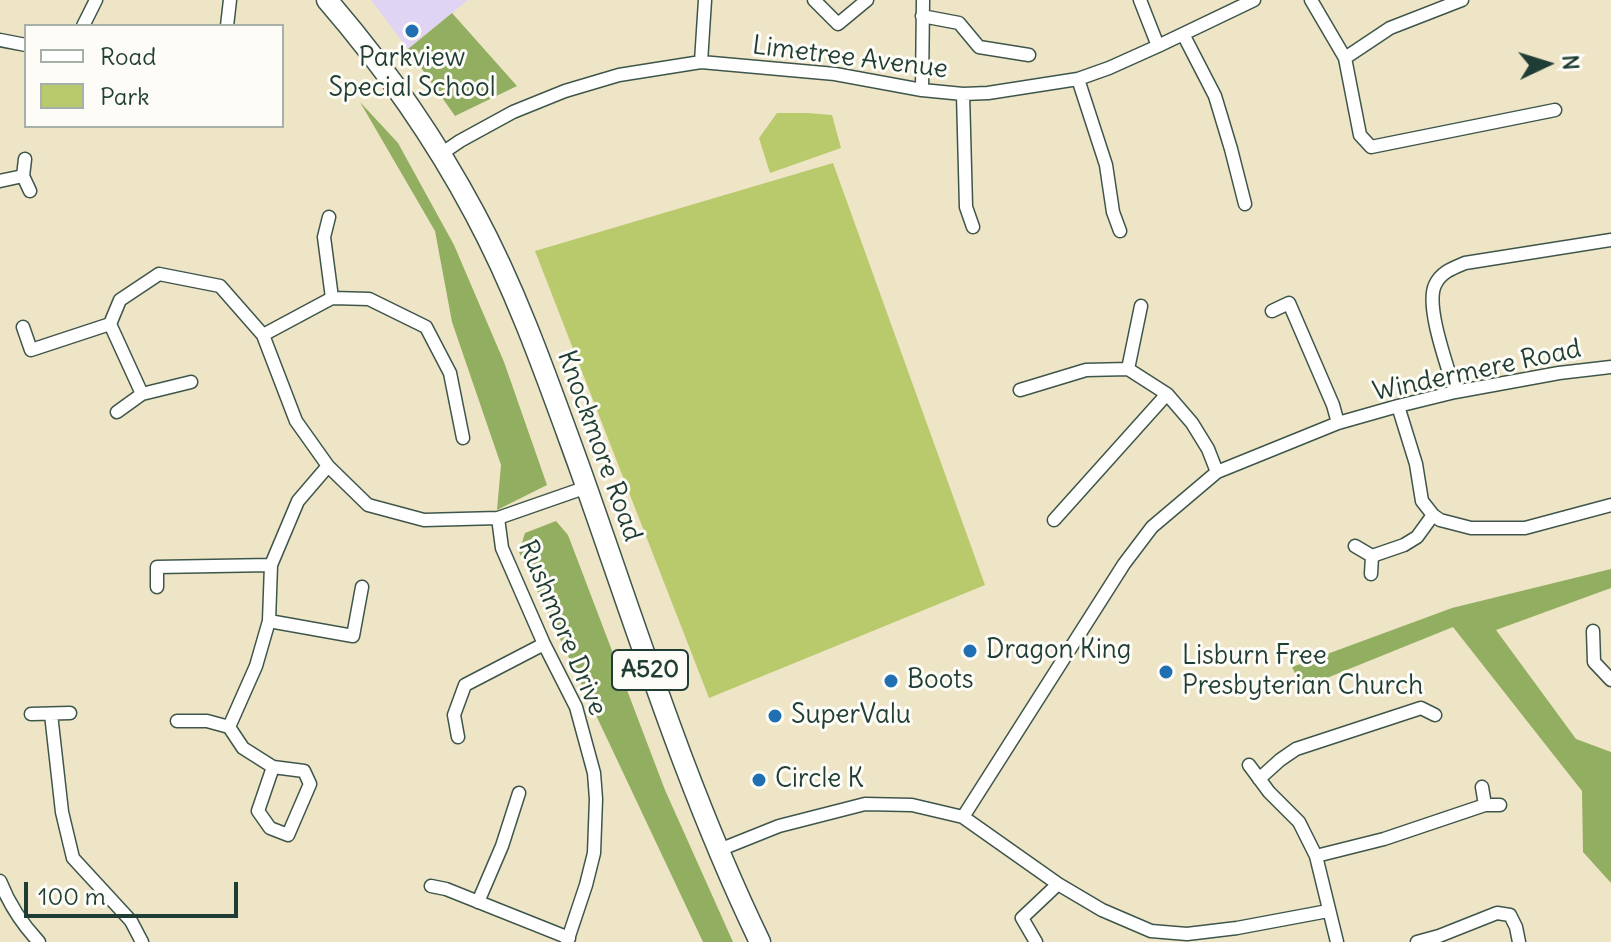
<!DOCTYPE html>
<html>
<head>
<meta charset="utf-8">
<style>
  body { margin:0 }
  #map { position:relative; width:1611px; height:942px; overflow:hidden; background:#eee4c6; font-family:Delius,sans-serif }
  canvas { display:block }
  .legend { position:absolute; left:24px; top:24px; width:260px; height:104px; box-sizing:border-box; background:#fdfcf7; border:2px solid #a4b0a9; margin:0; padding:10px 14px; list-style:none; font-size:24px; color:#1f3d34 }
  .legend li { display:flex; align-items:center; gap:16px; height:40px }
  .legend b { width:40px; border:2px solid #a4b0a9 }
  .north { position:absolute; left:1507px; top:24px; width:80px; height:80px; -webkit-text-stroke:6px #fdfcf7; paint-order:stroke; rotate:86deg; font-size:22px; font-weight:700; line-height:32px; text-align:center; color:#1f3d34 }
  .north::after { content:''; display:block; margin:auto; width:28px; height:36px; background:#1f3d34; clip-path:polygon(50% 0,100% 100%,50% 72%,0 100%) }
  .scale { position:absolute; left:24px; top:882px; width:214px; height:36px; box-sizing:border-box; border:4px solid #1f3d34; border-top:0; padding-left:10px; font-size:24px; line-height:28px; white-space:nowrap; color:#1f3d34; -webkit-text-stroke:6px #fdfcf7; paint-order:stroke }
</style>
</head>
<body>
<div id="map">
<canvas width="1611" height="942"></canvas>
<ul class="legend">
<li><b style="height:10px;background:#fff"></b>Road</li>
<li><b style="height:22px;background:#b9ca6d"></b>Park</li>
</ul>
<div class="north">N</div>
<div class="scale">100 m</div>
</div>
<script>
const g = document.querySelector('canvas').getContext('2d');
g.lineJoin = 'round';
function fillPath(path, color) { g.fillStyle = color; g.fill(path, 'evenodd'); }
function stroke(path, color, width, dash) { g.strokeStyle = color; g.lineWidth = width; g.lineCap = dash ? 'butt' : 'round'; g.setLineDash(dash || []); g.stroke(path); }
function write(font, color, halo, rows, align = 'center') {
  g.font = font + ' Delius,sans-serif'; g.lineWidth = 6; g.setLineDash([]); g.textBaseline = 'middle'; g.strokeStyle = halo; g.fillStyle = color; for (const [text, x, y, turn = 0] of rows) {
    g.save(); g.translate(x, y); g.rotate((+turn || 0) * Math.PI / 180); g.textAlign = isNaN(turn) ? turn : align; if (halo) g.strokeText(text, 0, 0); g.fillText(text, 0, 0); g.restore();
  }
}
fillPath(new Path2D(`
  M371,0H468L408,49Z`), '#e0d4f4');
fillPath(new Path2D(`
  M777,113H807L832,115L841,148L770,173L759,138Z
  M833,163L985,585L709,698L535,251Z`), '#b9ca6d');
fillPath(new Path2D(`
  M452,13L517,86L455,116L408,49Z
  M360,102L398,143L454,245L504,362L547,485L497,510L501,465L452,322L435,231Z
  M556,521L568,535L665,790L733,942H703L519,552L525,533Z
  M1611,569V588L1496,630L1576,739L1611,752V883L1583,852L1582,791L1453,627L1302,688L1292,667L1452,608Z`), '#92ae60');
const minor = new Path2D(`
  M814,0L838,24L867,0
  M1140,0L1158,46
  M1311,0L1345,58L1360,135L1371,147L1555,110
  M922,16L959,23L979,47L1029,55
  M83,26L96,0
  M227,26L230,0
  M1183,34L1215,96L1231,149L1245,204
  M0,40L26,45
  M1345,58L1390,28L1462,0
  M701,62L705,0
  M1078,79L1106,165L1113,212L1120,231
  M922,90L923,0
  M963,94L966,207L973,227
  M441,154L460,141L513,112L565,91L619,75L701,62L835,74L922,90L963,94L988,93L1078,79L1109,68L1158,46L1254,0
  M25,159L23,176L30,191
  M0,181L23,176
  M329,217L324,237L332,298
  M1272,311L1289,303L1333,405L1338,423
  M110,324L142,394
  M23,327L31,350L110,324L120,300L159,274L220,286L263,335L296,421L328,466L368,505L424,520L498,518L587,487
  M263,335L332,298L369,299L426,327L450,373L463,438
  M1128,369L1141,306
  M1020,390L1086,370L1128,369L1167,394L1192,423L1208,449L1217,472
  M1455,392C1448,367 1425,307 1435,285C1441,272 1453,268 1465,263L1611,240
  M1398,406L1416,464L1422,501L1433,515L1440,520L1471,528H1525L1611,505
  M117,412L142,394L191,382
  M498,518L502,548L544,644L576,707L594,773L596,799L594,853L586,885L567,942
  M1054,520L1167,394
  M1355,546L1372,556L1371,574
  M1372,556L1404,545L1417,537L1433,515
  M157,587V567L271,565
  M269,621L353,636L362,587
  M1593,631L1594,662L1611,680
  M31,714L70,713
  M51,714L62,812L73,858L131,921L142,942
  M177,721H207L229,727L256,666L269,621L271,565L298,501L328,466
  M229,727L243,748L273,767L304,771L310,784L288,835L270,828L258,811L273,767
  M458,737L454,715L465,685L544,644
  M1249,765L1269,792L1299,822L1316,856L1337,942
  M1259,779L1280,760L1296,749L1421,708L1435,715
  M1482,787L1485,805
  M963,817L1124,564L1152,527L1217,472L1338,423L1398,406L1455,392L1559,373L1611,367
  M719,850L779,826L865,804L912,805L963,817L1058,884L1102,910L1151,931L1187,934L1237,928L1328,911
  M1316,856L1384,839L1485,805H1500
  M0,881C9,904 22,924 39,942
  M431,886L446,889L569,938
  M478,902L502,846L519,793
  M1036,942L1022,918L1058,884
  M1417,942L1439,936L1497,913L1510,915L1516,927L1519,942`);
const primary = new Path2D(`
  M327,0C384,66 434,137 475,214C518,294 548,381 579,466C636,626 686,789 760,942`);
stroke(minor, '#3e564a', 15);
stroke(primary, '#3e564a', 23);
stroke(minor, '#fff', 12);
stroke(primary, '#fff', 20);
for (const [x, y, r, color] of [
  [412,31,8,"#1f6fb2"],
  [970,651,8,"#1f6fb2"],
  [1166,672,8,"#1f6fb2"],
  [891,681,8,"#1f6fb2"],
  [775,716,8,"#1f6fb2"],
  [759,780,8,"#1f6fb2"]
]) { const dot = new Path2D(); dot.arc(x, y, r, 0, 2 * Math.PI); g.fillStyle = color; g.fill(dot); stroke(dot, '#fdfcf7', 3); }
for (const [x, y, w] of [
  [650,670,76]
]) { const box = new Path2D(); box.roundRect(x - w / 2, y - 20, w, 40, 6); g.fillStyle = '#fdfcf7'; g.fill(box); stroke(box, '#1f3d34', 2); }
write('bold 24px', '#1f3d34', null, [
  ["A520",650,670]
]);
write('26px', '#1f3d34', '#fdfcf7', [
  ["Limetree Avenue",850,58,7],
  ["Windermere Road",1477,371,-12],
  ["Knockmore Road",599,446,70],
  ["Rushmore Drive",562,628,67]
]);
write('26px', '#1f3d34', '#fdfcf7', [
  ["Parkview",412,59,"center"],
  ["Special School",412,89,"center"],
  ["Dragon King",986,651],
  ["Lisburn Free",1182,657],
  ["Presbyterian Church",1182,687],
  ["Boots",907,681],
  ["SuperValu",791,716],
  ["Circle K",775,780]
], 'left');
</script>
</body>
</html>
